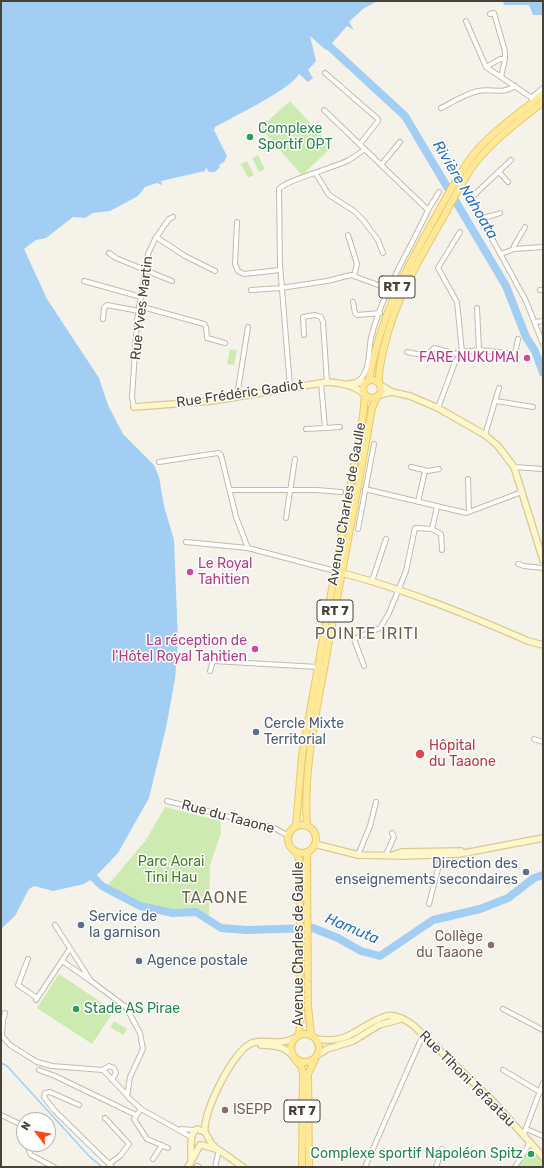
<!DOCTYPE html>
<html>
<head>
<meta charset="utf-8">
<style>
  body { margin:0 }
  #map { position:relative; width:544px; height:1168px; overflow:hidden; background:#f5f2e9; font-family:Rubik,sans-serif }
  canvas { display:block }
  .frame { position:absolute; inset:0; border:2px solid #494337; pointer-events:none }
  .north { position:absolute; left:16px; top:1112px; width:40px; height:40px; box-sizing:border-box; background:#fff; border:1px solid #b6b4af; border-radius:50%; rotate:301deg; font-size:11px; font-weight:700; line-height:16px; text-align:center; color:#494337 }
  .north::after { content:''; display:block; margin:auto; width:14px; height:18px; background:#ff4916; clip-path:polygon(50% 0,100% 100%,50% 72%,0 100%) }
</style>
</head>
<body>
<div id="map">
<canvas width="544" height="1168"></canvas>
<div class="frame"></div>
<div class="north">N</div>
</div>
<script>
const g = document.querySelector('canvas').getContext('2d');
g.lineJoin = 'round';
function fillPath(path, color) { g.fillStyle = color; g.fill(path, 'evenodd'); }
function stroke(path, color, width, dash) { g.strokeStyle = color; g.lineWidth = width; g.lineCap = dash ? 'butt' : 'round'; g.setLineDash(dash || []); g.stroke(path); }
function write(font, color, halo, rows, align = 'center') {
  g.font = font + ' Rubik,sans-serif'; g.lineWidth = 3; g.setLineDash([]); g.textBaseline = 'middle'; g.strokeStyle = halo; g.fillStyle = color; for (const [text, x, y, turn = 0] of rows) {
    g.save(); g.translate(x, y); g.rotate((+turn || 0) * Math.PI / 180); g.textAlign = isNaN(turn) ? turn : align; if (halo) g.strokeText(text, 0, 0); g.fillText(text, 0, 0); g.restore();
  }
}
fillPath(new Path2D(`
  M290,101L332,147L302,175L260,128Z
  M258,155L265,169L259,172L252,158Z
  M247,161L254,175L248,178L241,164Z
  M230,349L237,350L234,365L227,364Z
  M165,807L220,821L221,833L210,865L209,915L134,902L108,885L146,840Z
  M59,974L114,1011L92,1044L37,1008Z
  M114,1021L127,1029L123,1035L110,1027Z
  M526,1150H533L543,1159V1167H517Z`), '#cdebb0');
fillPath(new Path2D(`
  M1,1H378L364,8L349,22L354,30L347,26L326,50L310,36L316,61L308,70L313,78L308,82L299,74C291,89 233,117 215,127L214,130L227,156L224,162L219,165L220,167L215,172H209L206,167L205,171L161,181L162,185L157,183L145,187L138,196L110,211L93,213L85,218L73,217L46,238L36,240L24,249L47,299L99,378L108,405L123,434L154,465L159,477L164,506L174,540L178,642L175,679L166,728L149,798L118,853L96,876L84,884L53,891L34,886L29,889L15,916L1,929Z
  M503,1H543V15H533L529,5H504Z`), '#a3cef4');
stroke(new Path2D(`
  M1,1063L7,1066L89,1156L102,1167`), '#a3cef4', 1.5);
stroke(new Path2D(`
  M329,46L405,116L506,286L526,337L535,351L543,373
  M94,878L102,886L140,906L173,913L196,912L221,928L246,930L313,928L338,938L361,951L380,956L433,920L480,909L508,898L534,878L543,875`), '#a3cef4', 8);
const street = new Path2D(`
  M490,14L494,13L505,51V59
  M466,21L486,67
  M486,67L535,100
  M486,67L500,59H505L501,77
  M325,73L378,119V121L360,144
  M531,98L543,88
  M441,108C453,102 465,94 478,91C492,88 502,95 515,86
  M324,110L428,210C409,252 382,292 371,338C368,352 371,375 356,382
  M511,160L472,197L471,200L526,301L543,344
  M381,165L400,142
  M499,172L508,182
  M316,174L329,195L354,211L363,220L378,240L383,253
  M428,210L439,192
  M481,219C488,216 493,216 500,213
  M237,222L235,264L238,271L244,274L280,270
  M348,235L357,264L354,276
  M156,237L185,256L215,271
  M514,249V246L525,227
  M109,253L116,258L172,281
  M501,254L514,249L543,247
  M84,281L141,297
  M251,290L281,288L327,281L351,275L386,288
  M540,290H543
  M353,302L355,313L357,315L380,313
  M139,306L204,324L206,327L207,338L225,343
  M477,308L479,350
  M103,319L104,308L107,305L139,311
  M535,322L543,321
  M304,335L303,317L315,315L321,317L323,322L327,382
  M407,352L427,356L434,348L460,355
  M462,352L479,350L515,354L518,339
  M290,387L280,265L279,189C284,181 336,167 349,160C354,157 360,153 365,149
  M237,396L248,327
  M496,401L533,407
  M134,407L132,398L137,320L148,254L155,239L169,219L173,217
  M438,408L455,362L462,352L457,302L438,268L460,232
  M325,428L340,427
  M306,429L325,428L321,383
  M485,435L499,388
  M159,462L218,453L221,455L236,517L248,548
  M411,467L428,471L439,469
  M514,467L543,469
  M468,479L469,511
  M365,489L466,513L522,492
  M230,490H317L341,492
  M418,502L425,471
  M437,507L432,529L441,534L442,550
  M286,518L295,459
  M358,529L374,444
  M186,542L248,548L335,571
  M518,564L524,566L543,568
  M372,581L386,539
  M364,666L354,639L380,628L389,613L406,571L415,528L432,529
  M210,671L213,661L318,667
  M534,739L543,742
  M167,801L274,828L289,836
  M358,855L370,826L376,802
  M386,855L394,837L392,833
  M429,904L442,853
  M55,925L91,981L126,1007L140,1033L143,1049L130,1077L127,1096L141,1109L191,1137
  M28,959L18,985L37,998
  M62,961L91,981
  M36,1000L69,950
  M503,1009L543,1030
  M5,1013L3,1020L2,1036L10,1045L37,1062L52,1066L103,1070L127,1095
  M39,1070L55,1076L136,1115
  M103,1070L109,1066L114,1068L116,1073L112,1080
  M503,1070L540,1092
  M79,1105L50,1092L45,1093L44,1097L54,1110L112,1167
  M141,1109L134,1119L147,1139L168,1148
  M1,1115L24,1126
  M105,1118L129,1144L120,1156L109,1164
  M181,1129L194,1130
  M526,1129L543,1136
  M523,1136L543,1083
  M31,1144L29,1151L31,1155L54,1167
  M153,1159L162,1145
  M197,1166L199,1167
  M215,1167L219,1150
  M365,1167L423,1035
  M436,1167L442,1149
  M515,1167L529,1144`);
const secondary = new Path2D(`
  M348,384L365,382
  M380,385L392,392L410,396L438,408L485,435L498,446L514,467L543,560
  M379,395L392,392
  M134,407L212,401L327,382C341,383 354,385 364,394
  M342,573C407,590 466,614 528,641L543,645
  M315,844L358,855L404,856L459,854L543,838
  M393,855L402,852L461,851
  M316,1039C351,1045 358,1025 386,1016C397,1014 406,1020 414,1026L493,1101L543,1157
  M261,1045C273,1046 283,1045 292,1055
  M318,1055L327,1049L353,1041L379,1025L401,1019
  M205,1132C202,1113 233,1052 250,1044C258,1039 271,1043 280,1042C285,1042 290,1040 295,1038
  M202,1145L219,1150L243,1167
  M191,1159C192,1149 188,1135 197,1129L205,1132L211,1143L217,1149
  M188,1167L200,1145`);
const primary = new Path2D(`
  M363 389a9 9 0 1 1 18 0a9 9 0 1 1-18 0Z
  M369,380C380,317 405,271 436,216C449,193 461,169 478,149C497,128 521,112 543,94
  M379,383C378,371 381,359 384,347C395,300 419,259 443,218C453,199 463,180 475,163C494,139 519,121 543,102
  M288 839a14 14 0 1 1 28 0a14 14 0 1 1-28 0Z
  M296,826L302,756L363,416L365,396
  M307,826C303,768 317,709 327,652C342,571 358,489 372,408L377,397
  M297,852L299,860L301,1015L299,1035
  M307,852L308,1006L311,1035
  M291 1048a14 14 0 1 1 28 0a14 14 0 1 1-28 0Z
  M294,1058L301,1066L303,1073L302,1167
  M309,1167L308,1074L315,1059`);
stroke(street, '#c1bbab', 6);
stroke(secondary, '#d7ca97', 8);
stroke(primary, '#eaca63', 8);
stroke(street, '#fff', 4);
stroke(secondary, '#fff6c9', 5.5);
stroke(primary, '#ffe998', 6);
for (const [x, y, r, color] of [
  [250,137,4,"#2e9e5b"],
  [527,358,4,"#d1479c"],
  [190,572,4,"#d1479c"],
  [255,649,4,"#d1479c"],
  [256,732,4,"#5c6f8a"],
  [420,754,5,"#e0444e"],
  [526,872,4,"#5c6f8a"],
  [81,925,4,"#5c6f8a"],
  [491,945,4,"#8d6e63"],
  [139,961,4,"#5c6f8a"],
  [76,1009,4,"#2e9e5b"],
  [225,1110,4,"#8d6e63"],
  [531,1154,4,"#2e9e5b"]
]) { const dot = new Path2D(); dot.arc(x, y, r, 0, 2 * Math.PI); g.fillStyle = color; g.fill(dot); stroke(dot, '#fff', 1.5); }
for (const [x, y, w] of [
  [397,287,36],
  [335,611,36],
  [302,1111,36]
]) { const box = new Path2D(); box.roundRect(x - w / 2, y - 11, w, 22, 3); g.fillStyle = '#fff'; g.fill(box); stroke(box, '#494337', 1); }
write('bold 13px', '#494337', null, [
  ["RT 7",397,287],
  ["RT 7",335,611],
  ["RT 7",302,1111]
]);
write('14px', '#27864d', '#fff', [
  ["Complexe",258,129],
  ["Sportif OPT",258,145],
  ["Stade AS Pirae",84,1009],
  ["Complexe sportif Napoléon Spitz",523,1154,"right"]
], 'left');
write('14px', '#494337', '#fff', [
  ["Rue Yves Martin",142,308,-83],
  ["Rue Frédéric Gadiot",240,394,-8],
  ["Avenue Charles de Gaulle",347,504,-80],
  ["Rue du Taaone",228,817,15],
  ["Avenue Charles de Gaulle",299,944,-90],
  ["Rue Tihoni Tefaatau",467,1079,45]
]);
write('14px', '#b23c85', '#fff', [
  ["FARE NUKUMAI",519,358],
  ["Le Royal",198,564,"left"],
  ["Tahitien",198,580,"left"],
  ["La réception de",247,641],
  ["l'Hôtel Royal Tahitien",247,657]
], 'right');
write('14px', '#4e5e75', '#fff', [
  ["Cercle Mixte",264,724],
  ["Territorial",264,740],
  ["Direction des",518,864,"right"],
  ["enseignements secondaires",518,880,"right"],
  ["Service de",89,917],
  ["la garnison",89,933],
  ["Agence postale",147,961]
], 'left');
write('14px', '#be3a42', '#fff', [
  ["Hôpital",429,746],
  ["du Taaone",429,762]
], 'left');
write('14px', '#427f26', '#fff', [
  ["Parc Aorai",171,862],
  ["Tini Hau",171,878]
]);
write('14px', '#785e54', '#fff', [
  ["Collège",483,937],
  ["du Taaone",483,953],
  ["ISEPP",233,1110,"left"]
], 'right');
write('italic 15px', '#2a74bb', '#fff', [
  ["Rivière Nahoata",465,190,59],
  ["Hamuta",352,929,23]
]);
g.letterSpacing = '1px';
write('16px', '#6d624e', '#fff', [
  ["POINTE IRITI",367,634],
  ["TAAONE",215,898]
]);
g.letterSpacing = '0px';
</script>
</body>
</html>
